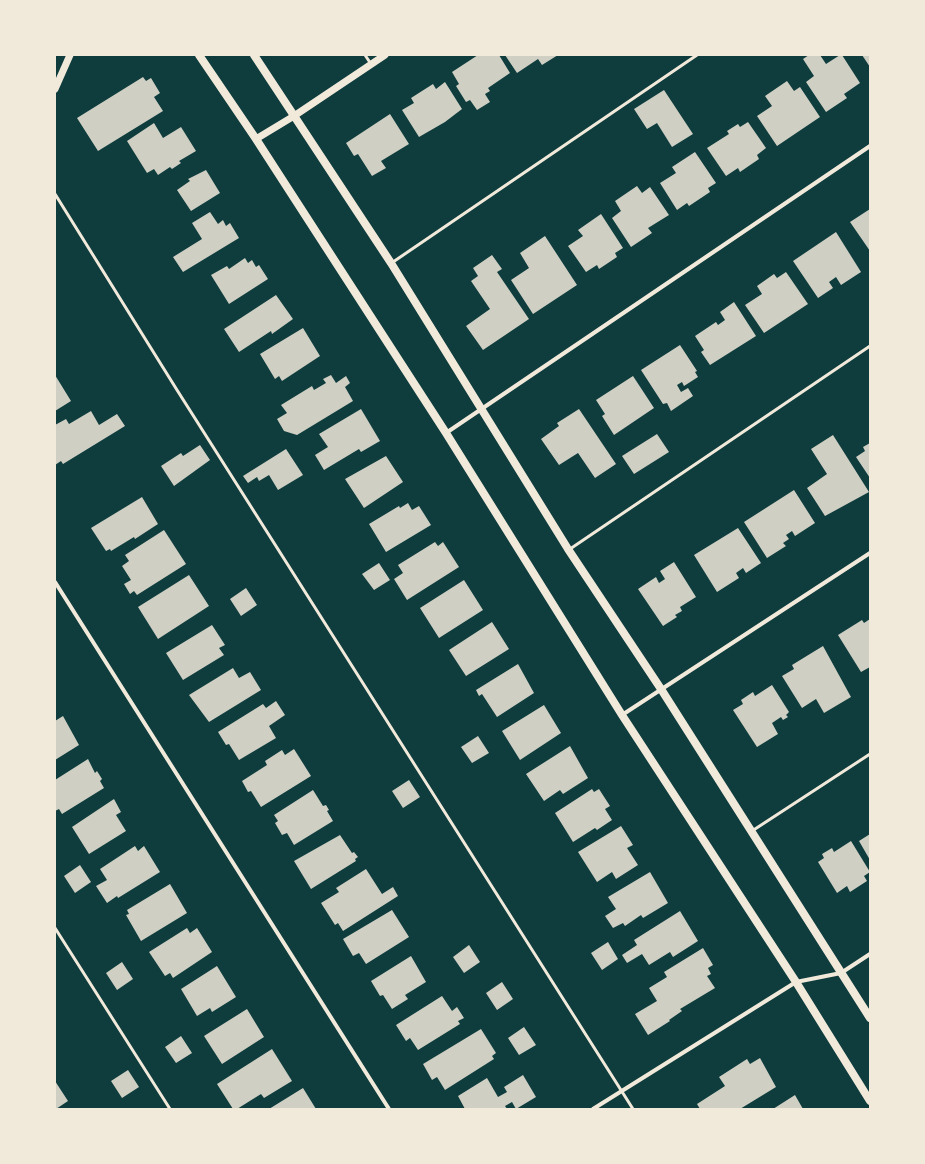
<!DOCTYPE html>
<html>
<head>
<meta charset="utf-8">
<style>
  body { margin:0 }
  #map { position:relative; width:925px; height:1164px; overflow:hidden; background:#0f3d3e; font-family:"PT Sans Narrow",sans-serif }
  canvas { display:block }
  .frame { position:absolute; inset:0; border:56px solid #f1e9da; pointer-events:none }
</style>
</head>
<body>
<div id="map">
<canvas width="925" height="1164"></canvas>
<div class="frame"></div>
</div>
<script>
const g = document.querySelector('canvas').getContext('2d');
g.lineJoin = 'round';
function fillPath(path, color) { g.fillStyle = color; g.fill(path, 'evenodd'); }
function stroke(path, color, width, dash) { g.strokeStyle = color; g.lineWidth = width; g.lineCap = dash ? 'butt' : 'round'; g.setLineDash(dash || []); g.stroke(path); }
fillPath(new Path2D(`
  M478,55H499L510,73L488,88L490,91L485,94L490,102L477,110L470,100L466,102L456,86L459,84L452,72Z
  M505,55H558L542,65L538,59L517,73Z
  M809,55H820L826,64L840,55H842L860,83L844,94L847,98L826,112L806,82L814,76L803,59Z
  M862,55H870V67Z
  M143,77L146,81L151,78L160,93L154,97L163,111L98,151L77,118Z
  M787,81L794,91L800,87L820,117L777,146L757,116L772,106L765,96Z
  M445,82L462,109L445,122L419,137L402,110L414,103L411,98L433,84L436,89Z
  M664,90L693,134L672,147L657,123L647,129L634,109Z
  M390,114L409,144L381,161L386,168L372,176L358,154L354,156L346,143Z
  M748,122L766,148L757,155L759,159L740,172L738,168L726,176L707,148L729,134L727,131L738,124L740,127Z
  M154,123L163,138L181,127L196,151L179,161L181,163L172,169L170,167L158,175L154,169L147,173L127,141Z
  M695,152L716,183L708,188L710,192L689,206L687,203L677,210L660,183L676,173L672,167Z
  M206,170L220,193L191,211L177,190L190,181L188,179Z
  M637,186L642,193L650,187L669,215L648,228L652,233L631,247L612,218L621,211L615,201Z
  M870,209V251L850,222Z
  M210,212L218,224L223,220L226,226L230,223L239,238L183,272L173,257L202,239L192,223Z
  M601,214L623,248L615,253L617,257L599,269L597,265L586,272L568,246L583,236L578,230Z
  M836,232L861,272L841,285L836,277L829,282L833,288L818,298L793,261Z
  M545,236L577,285L533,314L511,280L529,268L520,253Z
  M492,255L502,269L497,272L529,319L483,350L466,326L490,309L471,281L478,276L473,268Z
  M245,258L248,263L252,260L256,267L259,265L268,279L229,304L211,275L227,266L229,269Z
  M786,272L808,304L764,333L745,305L762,294L757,286L774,274L777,278Z
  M276,295L293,319L272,334L271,331L239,352L224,329Z
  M734,302L756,336L710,365L701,352L704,350L695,336L716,322L718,325L725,320L720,312Z
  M303,328L320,356L282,381L279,376L275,379L260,354Z
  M680,345L697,371L695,372L698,377L684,386L682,382L677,385L681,392L688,388L693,396L671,411L667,403L663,404L641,370Z
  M55,375L71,401L55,411Z
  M331,375L336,383L346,376L350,383L345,387L353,401L297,435L284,431L277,419L287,413L281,405L312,386L314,390L326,383L323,379Z
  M633,376L654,408L614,435L602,416L605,414L596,400Z
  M361,409L380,441L361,452L359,449L324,470L315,455L328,447L319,434Z
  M579,409L616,464L595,478L578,453L559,465L541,439L559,426L557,423Z
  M91,411L99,425L117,414L125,426L63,464L61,461L55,465V425L66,419L69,424Z
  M657,434L669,452L634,474L622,456Z
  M833,435L869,492L825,516L807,488L827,474L811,449Z
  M870,443V478L856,457L865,451L863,447Z
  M200,445L210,460L174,486L161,466L181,453L183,456Z
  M286,449L303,475L278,490L269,475L259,481L257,477L248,483L243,476Z
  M386,456L403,482L364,508L345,479Z
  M794,490L815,523L795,536L792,531L786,535L789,539L783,543L786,546L767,558L744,522Z
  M142,497L158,524L135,539L134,537L111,551L110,549L106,551L91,528Z
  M408,503L412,510L419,506L431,525L386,552L369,524L399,506L400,508Z
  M738,528L761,563L746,573L743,568L736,573L739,578L717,592L694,555Z
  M164,530L186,564L137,595L134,591L130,594L124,584L131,580L122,566L129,561L125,555Z
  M435,542L438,546L443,542L459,567L407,600L394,579L403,573L398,565Z
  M674,562L696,597L680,607L682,611L675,615L677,617L663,626L638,589L656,577L659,583L665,579L660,571Z
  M379,563L390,580L374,590L362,574Z
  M189,575L209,606L158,639L138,607Z
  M464,580L483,610L439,638L420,608Z
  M246,588L257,605L241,616L230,599Z
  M870,619V667L861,672L838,635L862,620L864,623Z
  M492,622L509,649L466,676L449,650Z
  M212,625L225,645L219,648L224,655L183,680L166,653Z
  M823,646L851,697L824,713L816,699L802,708L782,676L794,669L792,665Z
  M518,664L534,693L497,717L482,694L479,696L476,690Z
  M233,668L239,678L250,672L261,690L209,722L189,695Z
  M772,685L789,712L786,715L788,717L783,720L781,717L772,723L778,734L757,747L733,710L743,704L741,700L753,692L755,696Z
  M276,701L285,715L269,726L276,738L239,760L229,744L226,745L218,732L263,704L266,708Z
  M544,705L561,733L520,760L502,731Z
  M63,716L79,745L55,760V721Z
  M478,736L489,753L472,763L461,747Z
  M570,746L588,778L563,794L560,790L544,801L526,774Z
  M294,749L311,776L261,807L251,791L248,792L242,781L267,765L265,761L282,750L285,755Z
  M88,759L95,773L97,771L102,779L100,781L104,788L62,814L59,809L55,811V780Z
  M409,780L420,797L403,808L392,791Z
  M592,789L594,792L599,789L610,806L605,809L612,820L597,830L595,828L573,842L555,813Z
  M313,790L323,806L326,805L329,810L327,811L333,821L294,845L287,833L282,835L275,823L278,821L274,815Z
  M114,799L121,812L116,815L126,831L89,854L72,827Z
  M621,826L633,845L627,848L638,865L616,879L612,872L597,882L578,852Z
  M870,834V860L859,841Z
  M340,835L352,853L354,852L358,857L355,859L356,861L311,889L294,861Z
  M851,841L870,872L864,876L867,881L850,892L847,886L837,893L818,862L824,858L822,854L832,848L834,852Z
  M135,846L138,851L144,846L160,872L118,898L117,896L107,903L96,886L107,880L100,869Z
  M80,865L91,882L75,893L64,876Z
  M366,869L382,894L393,887L398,896L343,931L338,923L335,925L321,903L339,892L336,888Z
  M650,872L668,903L643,918L641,915L625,926L623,923L613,928L605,916L616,909L608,897Z
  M170,884L187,913L141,941L126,915L129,914L127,910Z
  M392,910L409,937L366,964L359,953L353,956L343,939Z
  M680,911L698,941L673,957L670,952L649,965L642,954L627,963L622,955L637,945L634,940Z
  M187,928L190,933L197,928L212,952L173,978L170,973L165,976L149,952Z
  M608,942L618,959L602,970L591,953Z
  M469,945L480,962L464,973L453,957Z
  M703,948L713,965L708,968L711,974L707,976L715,988L680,1009L682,1011L669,1020L670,1021L648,1035L635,1014L657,1001L649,988L667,977L664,972Z
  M411,956L426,982L405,995L408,999L392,1009L383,995L380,996L371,981Z
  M122,962L133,979L117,990L106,973Z
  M217,966L236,997L212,1012L210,1008L197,1016L181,989Z
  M502,982L513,999L497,1010L486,993Z
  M442,996L452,1011L457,1007L464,1018L458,1021L460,1024L418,1050L410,1038L406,1041L396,1025Z
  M247,1009L264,1037L222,1064L204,1036Z
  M524,1027L536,1045L519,1055L508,1038Z
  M481,1029L496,1053L492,1056L494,1059L445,1090L437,1077L432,1080L423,1064Z
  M181,1036L192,1053L176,1063L165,1047Z
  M272,1049L292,1081L264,1098L261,1094L237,1109H233L217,1084Z
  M760,1058L776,1087L740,1109H700L697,1104L725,1086L719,1077L747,1059L750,1064Z
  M128,1070L139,1087L122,1098L111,1081Z
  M523,1075L536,1097L516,1109L512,1102L505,1106L507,1109H465L458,1096L487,1078L498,1097L507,1092L504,1087Z
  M55,1081L68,1101L56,1109H55Z
  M303,1088L316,1109H269Z
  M795,1095L803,1109H773Z`), '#cfcfc3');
stroke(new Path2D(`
  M365,55L371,64
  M55,194L177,390L633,1109
  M393,262L697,55
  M570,549L870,346
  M752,831L870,754
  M55,928L170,1109`), '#f1e9da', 3);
stroke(new Path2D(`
  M446,433L870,146
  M55,582L389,1109
  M622,715L870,553
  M593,1109L796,982L841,973L870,954`), '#f1e9da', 4);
stroke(new Path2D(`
  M55,89L70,55
  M256,139L294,116L385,55`), '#f1e9da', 7);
stroke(new Path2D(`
  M199,55L256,139L446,433L622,715L796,982L870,1101
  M254,55L391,263L568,549L661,689L870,1018`), '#f1e9da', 8);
</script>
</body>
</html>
